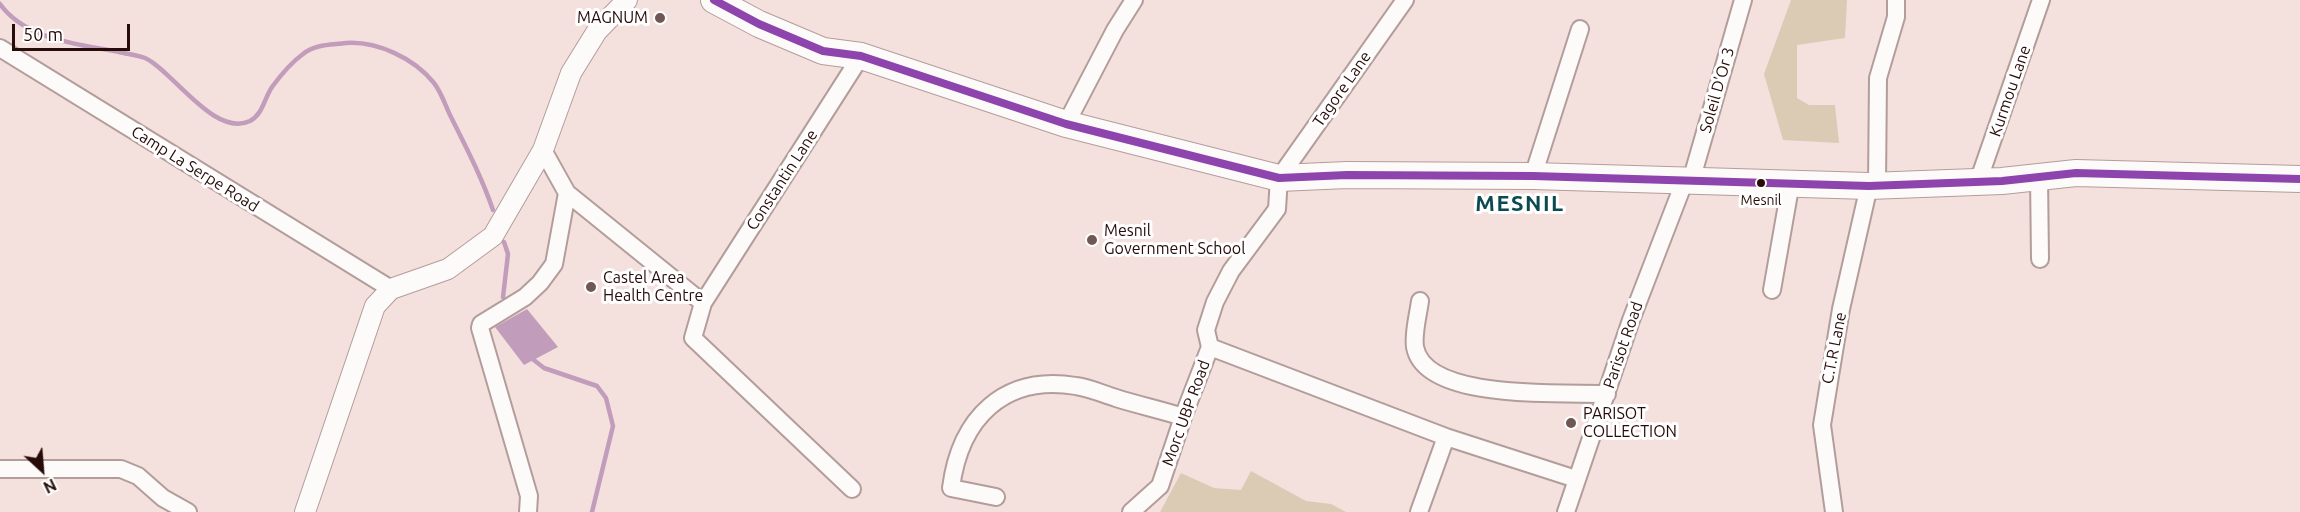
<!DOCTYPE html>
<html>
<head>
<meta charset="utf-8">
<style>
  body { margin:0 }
  #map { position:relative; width:2300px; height:512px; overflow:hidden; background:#f4e1de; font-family:Ubuntu,sans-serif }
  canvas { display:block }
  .north { position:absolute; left:12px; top:440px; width:60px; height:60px; -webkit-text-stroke:4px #fff; paint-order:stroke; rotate:154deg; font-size:16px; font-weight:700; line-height:24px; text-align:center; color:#270c0a }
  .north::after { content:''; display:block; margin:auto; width:21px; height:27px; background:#270c0a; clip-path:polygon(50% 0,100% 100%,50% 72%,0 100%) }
  .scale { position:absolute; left:12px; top:24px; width:118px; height:27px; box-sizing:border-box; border:3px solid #270c0a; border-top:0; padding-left:8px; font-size:18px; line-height:21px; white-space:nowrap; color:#270c0a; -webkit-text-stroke:4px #fff; paint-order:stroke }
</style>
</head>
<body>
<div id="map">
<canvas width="2300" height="512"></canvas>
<div class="north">N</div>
<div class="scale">50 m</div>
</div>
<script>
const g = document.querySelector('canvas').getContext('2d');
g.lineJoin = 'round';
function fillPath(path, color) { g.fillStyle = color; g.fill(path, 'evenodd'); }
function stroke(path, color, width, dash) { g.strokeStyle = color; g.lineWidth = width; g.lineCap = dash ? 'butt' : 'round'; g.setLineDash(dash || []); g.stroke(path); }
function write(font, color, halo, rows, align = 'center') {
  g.font = font + ' Ubuntu,sans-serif'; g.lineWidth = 6; g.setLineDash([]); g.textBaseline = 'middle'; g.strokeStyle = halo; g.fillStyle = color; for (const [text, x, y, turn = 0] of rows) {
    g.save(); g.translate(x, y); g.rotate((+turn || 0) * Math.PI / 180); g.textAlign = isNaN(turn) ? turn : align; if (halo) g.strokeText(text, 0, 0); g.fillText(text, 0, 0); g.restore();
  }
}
fillPath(new Path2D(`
  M1791,0H1847L1845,38L1797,45V98L1809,105H1835L1839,143L1783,140L1764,74Z
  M1251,471L1306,501L1331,504L1346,512H1160L1181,473L1214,488L1241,490Z`), '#dbcab4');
fillPath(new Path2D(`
  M527,309L558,347L524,365L495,327Z`), '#c29cbb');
stroke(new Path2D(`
  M0,4C26,40 78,44 119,52C127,54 138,55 145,58C172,70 214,138 250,121C263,114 264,99 272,87C280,76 292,62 303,54C315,44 331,45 346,43C377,41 414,58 434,83C442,93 446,108 452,119C467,149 482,178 493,210
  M503,297L508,254L504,242
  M530,357L544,368L597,386L606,398L613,426L592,512`), '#c29cbb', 4.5);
const minor = new Path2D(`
  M0,48L391,289
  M1066,124L1115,30L1134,0
  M1533,176L1580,29
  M2039,176L2040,259
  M1691,181L1743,0
  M1978,182L2041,0
  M1877,185L1878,78L1896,17V0
  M567,193L703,303L693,338L852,489
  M1772,290L1791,182
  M1420,301C1418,316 1413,333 1415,347C1425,402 1565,392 1607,394
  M703,303L861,56
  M1210,347L1446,437L1419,512
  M1446,437L1576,479
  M0,469H121L138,476L163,498L188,512
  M996,497L951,488C960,418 1004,374 1076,386C1090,388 1103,394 1116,398C1138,405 1161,410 1183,417
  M528,512L529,496L480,328L481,324L525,297L540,283L554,264L567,193L543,150
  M1131,512L1160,486L1183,417L1210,347L1206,330L1215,302L1231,271L1277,209L1279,178L1405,0
  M1566,512L1631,320L1685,180
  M1834,512L1822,425L1841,309L1869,186`);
const tertiary = new Path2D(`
  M305,512L375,306L391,289L448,269L493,236L543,150L571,73L597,31L627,0`);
const primary = new Path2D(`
  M714,0L759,24L823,51L861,56L1066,124L1279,178L1347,175L1533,176L1869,186L2002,181L2076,173L2300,179`);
stroke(minor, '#b39d9a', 20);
stroke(tertiary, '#b39d9a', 22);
stroke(primary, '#b39d9a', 28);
stroke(minor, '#fdfafa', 16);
stroke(tertiary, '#fdfafa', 20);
stroke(primary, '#fdfafa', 26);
stroke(new Path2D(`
  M714,0L759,24L823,51L861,56L1066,124L1279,178L1347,175L1533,176L1869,186L2002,181L2076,173L2300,179`), '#8e44ad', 8);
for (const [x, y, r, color] of [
  [660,18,6,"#6f5754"],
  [1761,183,5,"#270c0a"],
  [1092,240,6,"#6f5754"],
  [591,287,6,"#6f5754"],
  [1571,423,6,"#6f5754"]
]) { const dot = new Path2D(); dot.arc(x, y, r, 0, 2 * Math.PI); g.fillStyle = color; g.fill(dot); stroke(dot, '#fff', 2); }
write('14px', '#270c0a', '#fff', [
  ["Mesnil",1761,200]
]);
write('16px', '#270c0a', '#fff', [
  ["MAGNUM",648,18,"right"],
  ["Mesnil",1104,231],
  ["Government School",1104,249],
  ["Castel Area",603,278],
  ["Health Centre",603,296],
  ["PARISOT",1583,414],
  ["COLLECTION",1583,432]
], 'left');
write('16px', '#270c0a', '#fff', [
  ["Tagore Lane",1342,89,-55],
  ["Soleil D'Or 3",1717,90,-74],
  ["Kurmou Lane",2010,91,-71],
  ["Camp La Serpe Road",195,169,32],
  ["Constantin Lane",782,180,-57],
  ["Parisot Road",1623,345,-71],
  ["C.T.R Lane",1834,348,-79],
  ["Morc UBP Road",1186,413,-70]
]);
g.letterSpacing = '1.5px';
write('bold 22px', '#0c4a52', '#fff', [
  ["MESNIL",1520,204]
]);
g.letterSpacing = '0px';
</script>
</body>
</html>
